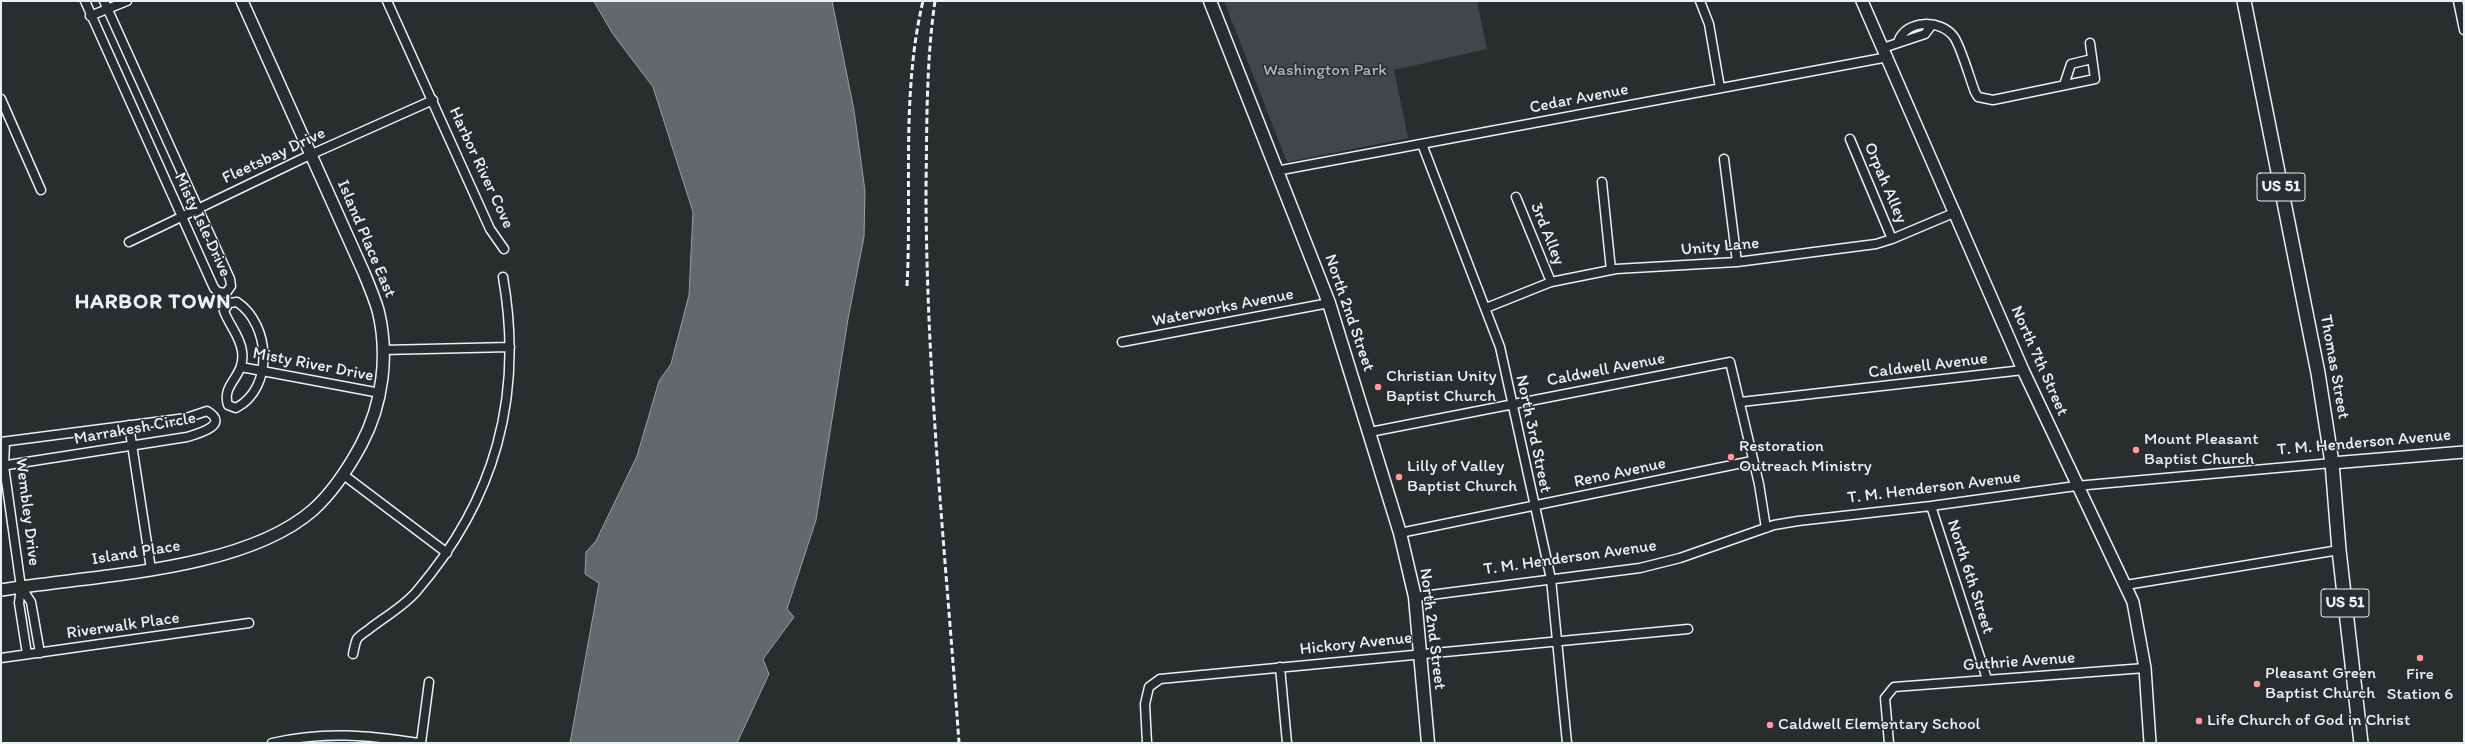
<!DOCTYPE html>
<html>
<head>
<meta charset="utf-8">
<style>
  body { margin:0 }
  #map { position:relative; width:2465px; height:744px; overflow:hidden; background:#2a2d2e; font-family:Itim,sans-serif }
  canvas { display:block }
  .frame { position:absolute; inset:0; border:2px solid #e8f1f8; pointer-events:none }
</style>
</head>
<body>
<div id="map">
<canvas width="2465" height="744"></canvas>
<div class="frame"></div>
</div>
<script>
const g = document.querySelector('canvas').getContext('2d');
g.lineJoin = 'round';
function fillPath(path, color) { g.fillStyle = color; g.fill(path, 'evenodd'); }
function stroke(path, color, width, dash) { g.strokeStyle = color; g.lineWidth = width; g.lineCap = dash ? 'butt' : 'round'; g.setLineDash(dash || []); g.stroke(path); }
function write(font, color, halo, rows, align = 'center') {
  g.font = font + ' Itim,sans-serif'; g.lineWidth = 3; g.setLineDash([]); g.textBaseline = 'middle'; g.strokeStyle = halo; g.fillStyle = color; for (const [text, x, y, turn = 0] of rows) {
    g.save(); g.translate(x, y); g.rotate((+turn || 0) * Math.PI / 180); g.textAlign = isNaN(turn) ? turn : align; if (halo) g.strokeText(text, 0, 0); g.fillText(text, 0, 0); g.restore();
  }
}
fillPath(new Path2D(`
  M1224,1H1477L1487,49L1394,70L1408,138L1287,162Z`), '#424648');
const water = new Path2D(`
  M594,1H832L854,110L865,191L864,237L848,319L816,520L787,609L794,617L763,659L769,674L737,743H570L599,583L585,574L586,552L596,541L637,456L659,381L671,364L689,295L693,212L653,87L613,34Z`);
fillPath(water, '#63686b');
stroke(water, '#989fa3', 1);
const minor = new Path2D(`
  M85,1L214,288L218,292L226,293L231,286L230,279L104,1
  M387,1L490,229L504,249
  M1700,1L1709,24L1720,88
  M2458,1L2464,30
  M90,16L127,1
  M1898,42C1906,19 1941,19 1954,37C1961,47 1970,79 1975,92L1978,97L1993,100L2095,79L2090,43
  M1883,48L1925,34L1931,26
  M2064,85L2071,64L2092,59
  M1,99L41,190
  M1850,139L1892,239
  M1422,144L1500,347L1551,579L1567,743
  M1724,159L1737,262
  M1276,171L1888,57
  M1602,182L1611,270
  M1516,197L1551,282
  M129,242L312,154L433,100
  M237,302C271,325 274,388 236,408L228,405C221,383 246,377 242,351C240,336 229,325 224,311L229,303Z
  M1486,308L1551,282L1616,269L1737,262L1876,244L1892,239L1956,212
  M1122,342L1329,303
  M383,350L510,347
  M241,367L380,393
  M1741,402L2023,370
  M129,425L151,569
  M1370,432L1730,362L1759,484L1766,528
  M1,442L186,418L207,411C231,425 197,434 187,437L1,466
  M5,442L4,466L21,587L19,603L27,654
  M345,476L447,553
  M1931,506L1987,679
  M1400,533L1752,461
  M2126,585L2339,550
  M21,587L31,602L40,653
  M1415,597L1640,568L1680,558L1774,525L1798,521L1931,506L2076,486L2332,463
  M353,654C354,650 355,643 357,639C359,636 365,632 368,630C383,618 403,607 416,592C495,500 524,397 503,277
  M1,658L249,623
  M1280,667L1287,743
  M272,743C323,731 367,735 419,743
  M421,743L429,682
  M1147,743L1145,704L1149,687L1160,679L1688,629
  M1889,743L1885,698L1894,687L2145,668`);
const tertiary = new Path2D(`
  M1862,1L2023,370L2133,602L2145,668L2150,743
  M2332,463L2464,452
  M1,590C92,575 242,572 313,510C334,491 348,469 361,445C383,404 389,354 378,310C374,297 369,285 364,273L242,1`);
const secondary = new Path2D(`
  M1210,1L1329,303L1400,533L1415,597L1428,743`);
const primary = new Path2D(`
  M2244,1L2318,373L2332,463L2339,550L2361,743`);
stroke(minor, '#e8f1f8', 11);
stroke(tertiary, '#e8f1f8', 14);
stroke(secondary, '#e8f1f8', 15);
stroke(primary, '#e8f1f8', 16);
stroke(minor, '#2a2d2e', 8);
stroke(tertiary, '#2a2d2e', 11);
stroke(secondary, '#2a2d2e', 12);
stroke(primary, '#2a2d2e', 13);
stroke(new Path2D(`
  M935,1C926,62 927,126 926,187C926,373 946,558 959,743
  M907,286C912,192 901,93 923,1`), '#e8f1f8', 3, [6, 3]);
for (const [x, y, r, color] of [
  [1378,387,4,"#ff9aa2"],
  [2136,450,4,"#ff9aa2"],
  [1731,457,4,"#ff9aa2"],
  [1399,477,4,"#ff9aa2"],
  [2420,658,4,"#ff9aa2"],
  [2257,684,4,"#ff9aa2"],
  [2199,721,4,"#ff9aa2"],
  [1770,725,4,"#ff9aa2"]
]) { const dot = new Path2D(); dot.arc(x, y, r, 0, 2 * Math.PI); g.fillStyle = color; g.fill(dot); stroke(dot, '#2a2d2e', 1.5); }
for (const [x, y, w] of [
  [2281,187,48],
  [2345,603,48]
]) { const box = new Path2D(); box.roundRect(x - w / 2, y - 14, w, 28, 3); g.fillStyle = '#2a2d2e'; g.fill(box); stroke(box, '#e8f1f8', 1); }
write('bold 16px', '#e8f1f8', null, [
  ["US 51",2281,187],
  ["US 51",2345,603]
]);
write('17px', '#aeb5ba', '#2a2d2e', [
  ["Washington Park",1325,71]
]);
write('17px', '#e8f1f8', '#2a2d2e', [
  ["Cedar Avenue",1579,99,-11],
  ["Fleetsbay Drive",274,156,-25],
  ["Harbor River Cove",481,168,65],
  ["Orpah Alley",1885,183,67],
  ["Misty Isle Drive",202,225,65],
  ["3rd Alley",1547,234,68],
  ["Island Place East",366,239,67],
  ["Unity Lane",1720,247,-5],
  ["Waterworks Avenue",1223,308,-11],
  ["North 2nd Street",1349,313,71],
  ["North 7th Street",2039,361,66],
  ["Misty River Drive",313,365,11],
  ["Caldwell Avenue",1928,366,-7],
  ["Thomas Street",2334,367,80],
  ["Caldwell Avenue",1606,370,-11],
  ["Marrakesh Circle",135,429,-10],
  ["North 3rd Street",1533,434,78],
  ["T. M. Henderson Avenue",2364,443,-5],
  ["Reno Avenue",1620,473,-12],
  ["T. M. Henderson Avenue",1934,488,-7],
  ["Wembley Drive",27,512,83],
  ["Island Place",136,553,-9],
  ["T. M. Henderson Avenue",1570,558,-8],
  ["North 6th Street",1970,577,72],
  ["Riverwalk Place",123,626,-8],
  ["North 2nd Street",1432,629,83],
  ["Hickory Avenue",1356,644,-6],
  ["Guthrie Avenue",2019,662,-4]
]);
write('17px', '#e8f1f8', '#2a2d2e', [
  ["Christian Unity",1386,377],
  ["Baptist Church",1386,397],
  ["Mount Pleasant",2144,440],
  ["Baptist Church",2144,460],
  ["Restoration",1739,447],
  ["Outreach Ministry",1739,467],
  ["Lilly of Valley",1407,467],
  ["Baptist Church",1407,487],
  ["Pleasant Green",2265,674],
  ["Baptist Church",2265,694],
  ["Fire",2420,675,"center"],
  ["Station 6",2420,695,"center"],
  ["Life Church of God in Christ",2207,721],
  ["Caldwell Elementary School",1778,725]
], 'left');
g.letterSpacing = '1px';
write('bold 21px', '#e8f1f8', '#2a2d2e', [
  ["HARBOR TOWN",153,303]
]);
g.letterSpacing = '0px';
</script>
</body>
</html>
